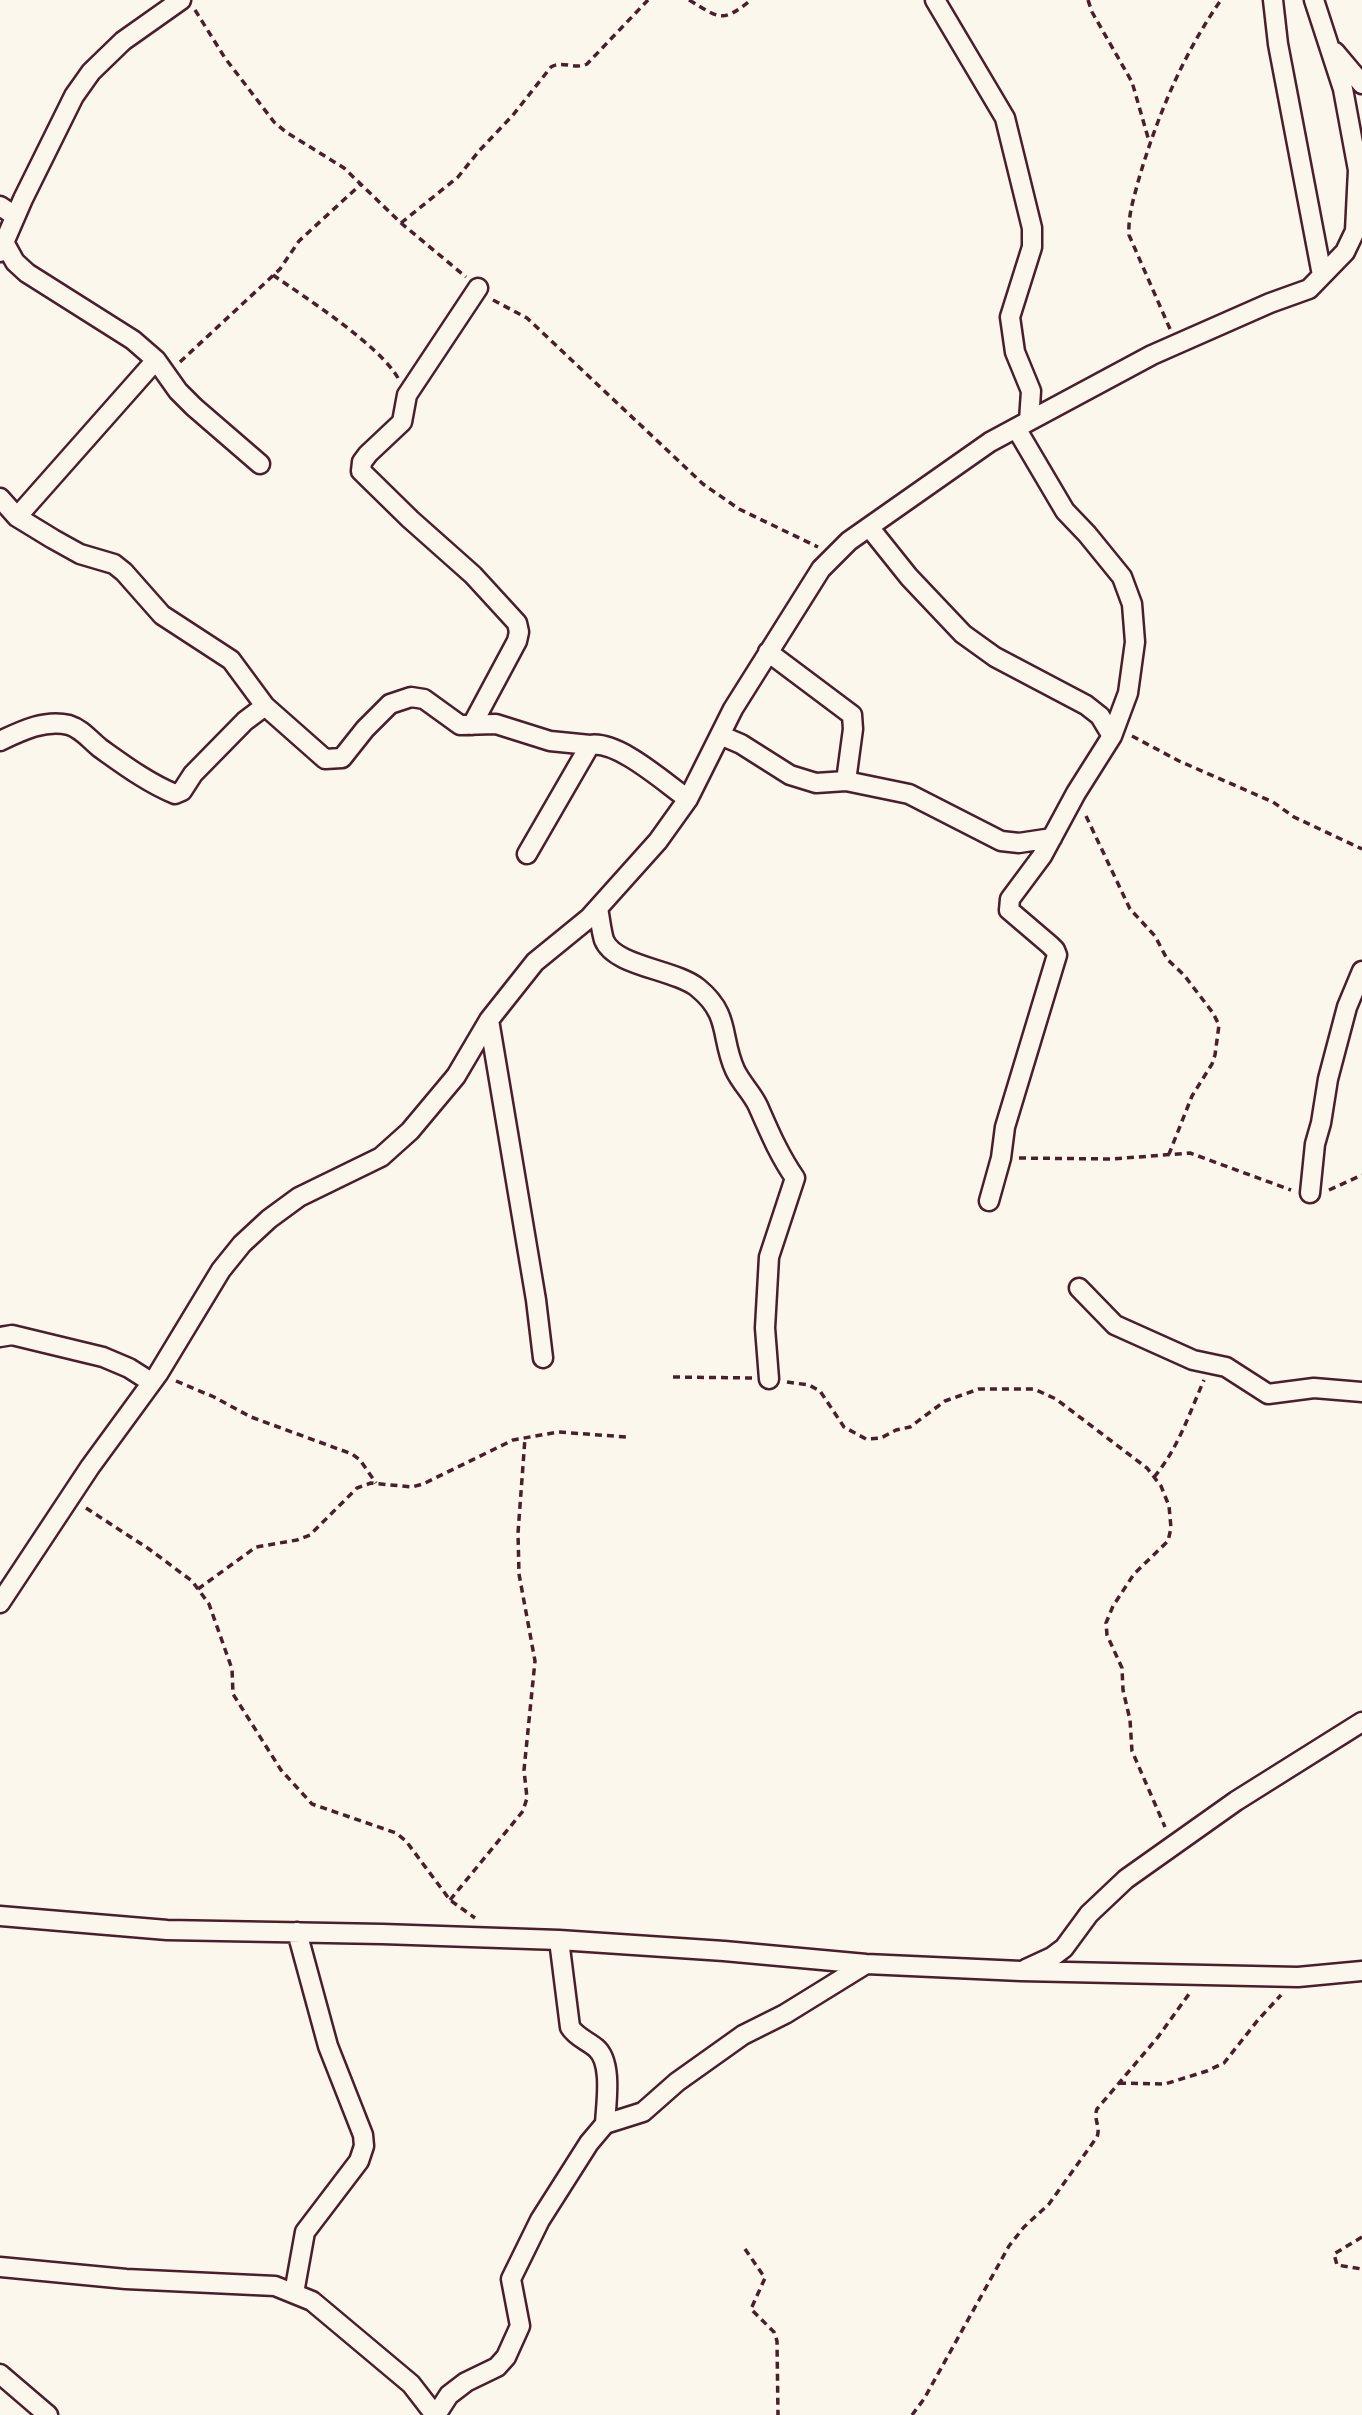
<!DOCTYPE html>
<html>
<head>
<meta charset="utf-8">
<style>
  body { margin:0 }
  canvas { display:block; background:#fbf7ec }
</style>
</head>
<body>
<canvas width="1362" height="2415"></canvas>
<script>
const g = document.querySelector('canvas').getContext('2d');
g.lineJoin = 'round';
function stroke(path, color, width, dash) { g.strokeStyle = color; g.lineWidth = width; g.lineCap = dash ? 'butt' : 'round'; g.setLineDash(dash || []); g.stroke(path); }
const minor = new Path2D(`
  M935,0L1005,118L1032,228V247L1010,317L1015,352L1031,391L1029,421
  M1273,0L1278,44L1322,275
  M1335,52L1362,84
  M0,206L15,216
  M4,242L15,262L27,273L133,340L156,360L178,391L194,407L260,464
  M0,252L23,199L74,96L91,72L123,41L181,0
  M0,498L17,517L53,539L80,554L114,564L124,572L162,615L231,660L265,706L325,759L342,758L365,729L390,704L411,697L424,699L460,725L496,724L550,741L590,745
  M17,517L156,360
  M869,527L909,577L963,634L995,657L1086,705L1100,716L1112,736
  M768,652L852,715L853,729L846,781
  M472,725L517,641L519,632L517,623L473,575L410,519L361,471L362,462L368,454L402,422L407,395L478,288
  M720,735L741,744L790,775L816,783L846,781L909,794L1001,841L1019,843L1052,838
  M0,741C21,731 45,719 69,725C82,729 90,740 100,748C124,765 148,783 175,794L182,791L193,774L245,721L265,706
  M527,854L590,745C618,740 665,783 688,799
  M598,908C600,918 601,930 604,940C615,967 675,969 698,988C731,1015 720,1037 735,1070C741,1083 752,1093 758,1106C769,1131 779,1155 795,1178L769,1257L765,1328L769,1379
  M489,1020L536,1300L543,1358
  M1310,1193L1315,1144L1321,1123L1328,1079L1347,1007L1362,971
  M989,1201L1001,1158L1005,1127L1057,955L1055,950L1050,945L1009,910L1010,899L1042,856L1076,793L1112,736L1128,693L1135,642L1132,604L1122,577L1087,534L1065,511L1016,428
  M1079,1288L1115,1325L1193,1360L1226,1367L1268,1394L1314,1388L1362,1392
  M0,1337L12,1335L103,1357L129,1368L151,1382
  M0,1603L90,1467L158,1374L221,1270L242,1244L269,1219L299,1197L381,1157L410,1131L456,1076L489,1020L535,962L589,918L658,841L688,799L733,709L821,569L849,541L990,442L1016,428L1152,355L1270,303L1309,289L1345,252L1355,231L1358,170L1343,89L1314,0
  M0,1916L167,1930L382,1934L559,1940L724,1951L866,1964L1021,1971L1298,1977L1362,1971
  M559,1940L570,2027C576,2037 588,2041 596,2048C613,2062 606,2104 605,2124
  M1026,1969L1052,1957L1064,1948L1089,1914L1126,1879L1236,1801L1362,1722
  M0,2267L126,2279L275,2286L312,2301L411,2384L435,2415
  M294,2293L305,2232L359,2161L364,2146L363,2135L328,2046L297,1932
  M0,2374L48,2415
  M436,2415L449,2395L466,2382L497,2367L506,2357L520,2326L511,2279L540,2220L589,2143L605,2124L643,2112L677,2082L743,2035L785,2014L866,1964`);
stroke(minor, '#4a1f2b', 23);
stroke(new Path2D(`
  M689,0C720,18 721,24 751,0
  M1088,0L1092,12L1132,82L1149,141
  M195,10L225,58L274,122L286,132L344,168L401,223L466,277
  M401,223L458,177L479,151L513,115L551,67C562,60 574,70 587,64L648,0
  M273,275C306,298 379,345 398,378
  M493,300L527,318L703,484L739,509L818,547
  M1170,329L1129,235C1128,216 1133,201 1138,182C1156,119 1183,54 1221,0
  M180,362L280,269L299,241L360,185
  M1132,736L1179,761L1273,802L1294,817L1362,849
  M1086,816L1130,909L1155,936L1167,959L1184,975L1213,1013L1219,1025L1215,1055L1212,1064L1192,1096L1169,1154
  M1019,1158L1112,1159L1190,1153L1291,1190
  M1329,1190L1362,1175
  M673,1377L752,1378
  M176,1381L214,1397L251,1417L352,1454L360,1460L376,1483
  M787,1382L809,1385L820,1391L844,1427L866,1439L881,1438L896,1430L910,1427L945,1401L979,1389H1034L1056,1399L1147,1468L1161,1486L1169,1506L1171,1528L1168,1541L1134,1574L1113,1606L1106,1623L1107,1635L1122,1668L1123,1690L1130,1720L1132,1751L1165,1827
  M1154,1477C1178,1449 1189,1414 1204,1380
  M86,1508L149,1549L192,1581L198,1589L209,1604L232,1669L233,1694L281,1770L312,1804L396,1833L406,1841L450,1900L475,1918
  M198,1589L256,1547L297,1540L310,1535L357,1488L371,1483L412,1487L423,1484L513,1440L558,1432L627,1437
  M450,1900L523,1811L527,1798L524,1770L535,1661L519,1574L518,1533L525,1438
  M1119,2083L1165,2084L1207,2071L1224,2063L1258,2020L1281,1995
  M1362,2237L1334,2254L1337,2265L1362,2269
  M745,2249L765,2278L751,2309L774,2332L777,2341L778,2415
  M912,2415L924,2399L1009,2246L1024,2227L1049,2204L1097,2137C1101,2127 1093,2119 1097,2109L1158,2037L1189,1994`), '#4a1f2b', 3.5, [7, 5]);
stroke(minor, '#fbf7ec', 18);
</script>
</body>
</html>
